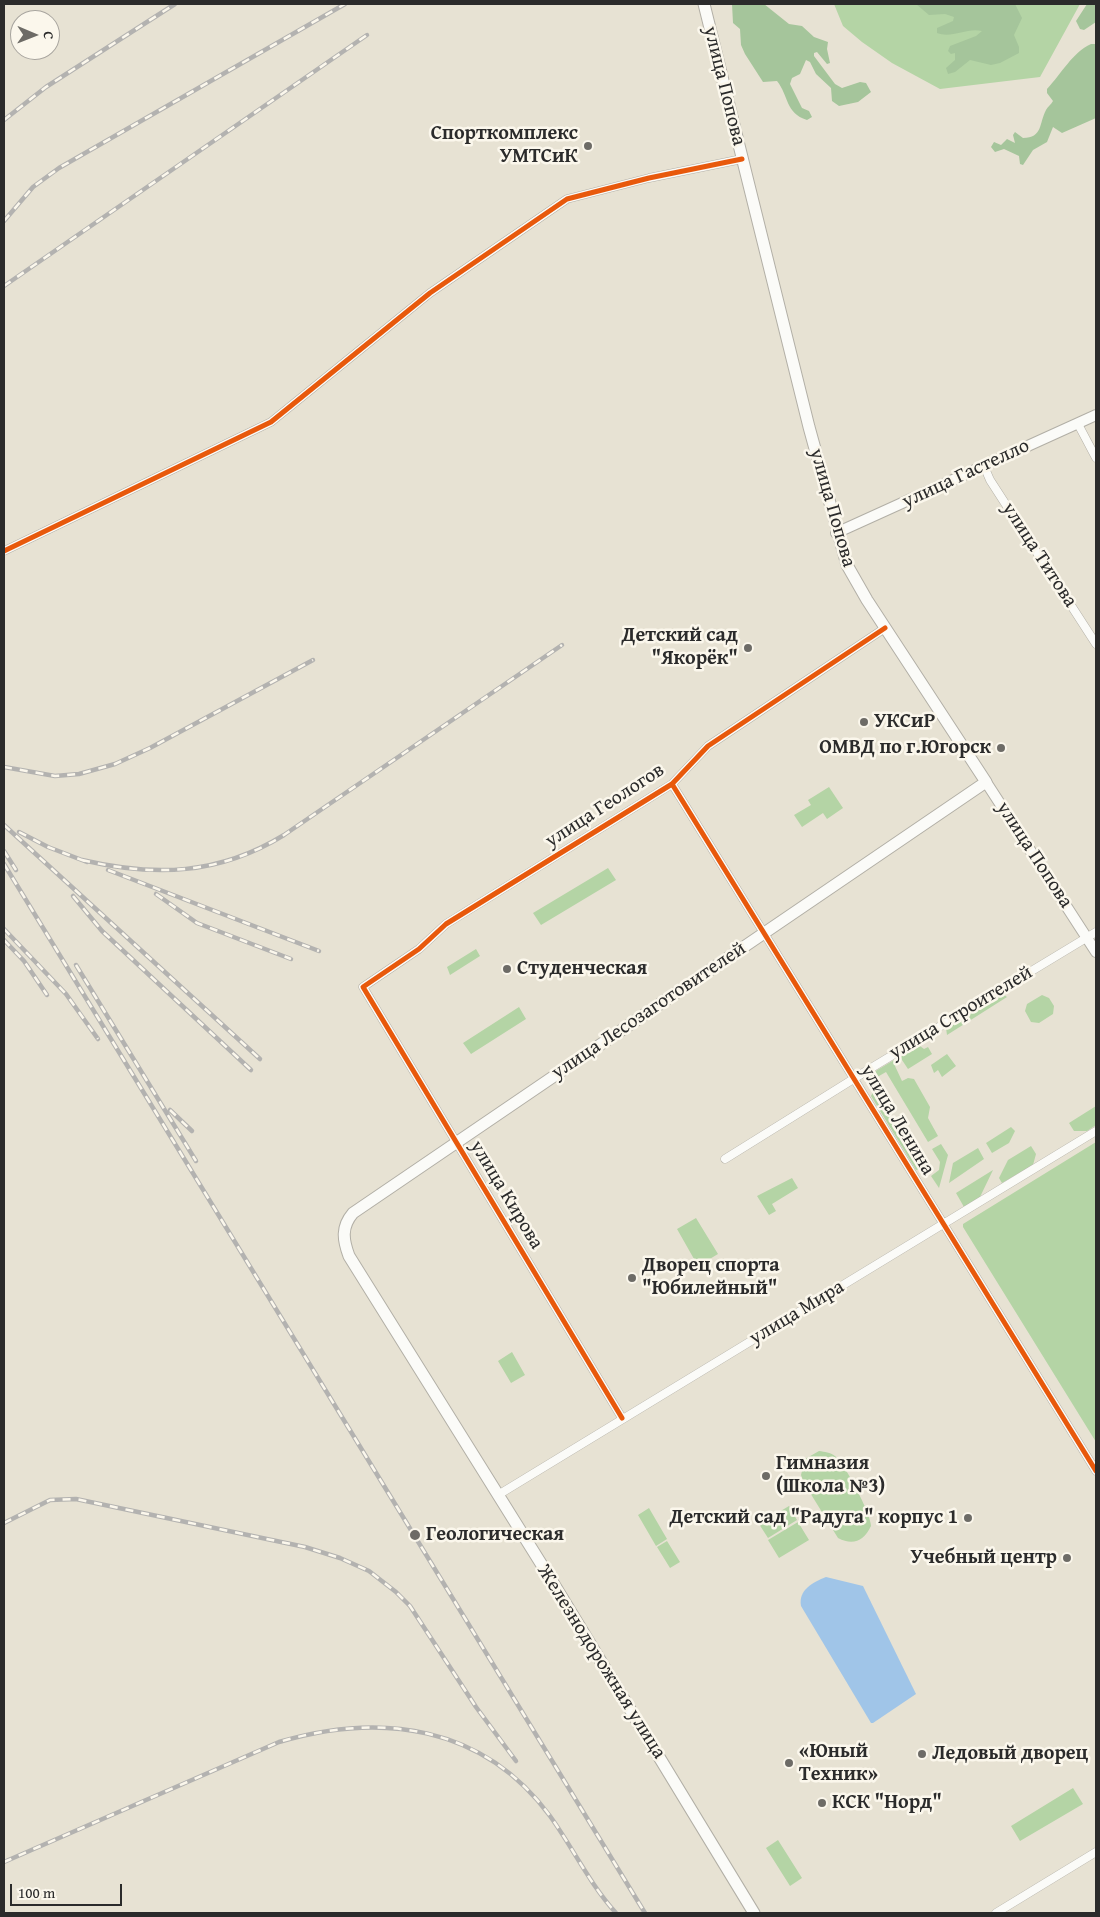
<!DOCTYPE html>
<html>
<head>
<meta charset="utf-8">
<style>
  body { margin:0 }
  #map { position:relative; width:1100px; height:1917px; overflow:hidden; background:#e7e2d3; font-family:"Gentium Book Plus",serif }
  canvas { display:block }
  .frame { position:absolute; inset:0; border:5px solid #2b2b2b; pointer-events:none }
  .north { position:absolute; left:10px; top:10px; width:50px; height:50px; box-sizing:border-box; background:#fbf7ec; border:1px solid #a8a59f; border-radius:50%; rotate:91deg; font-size:14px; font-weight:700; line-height:20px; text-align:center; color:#2b2b2b }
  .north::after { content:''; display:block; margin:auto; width:18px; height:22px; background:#6d6b66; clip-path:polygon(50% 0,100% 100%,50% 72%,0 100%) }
  .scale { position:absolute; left:10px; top:1884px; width:112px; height:22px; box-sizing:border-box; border:2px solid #2b2b2b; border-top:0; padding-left:6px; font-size:15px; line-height:18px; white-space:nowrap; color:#2b2b2b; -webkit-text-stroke:4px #fbf7ec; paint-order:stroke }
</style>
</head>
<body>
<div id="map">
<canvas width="1100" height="1917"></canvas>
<div class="frame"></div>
<div class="north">С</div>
<div class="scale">100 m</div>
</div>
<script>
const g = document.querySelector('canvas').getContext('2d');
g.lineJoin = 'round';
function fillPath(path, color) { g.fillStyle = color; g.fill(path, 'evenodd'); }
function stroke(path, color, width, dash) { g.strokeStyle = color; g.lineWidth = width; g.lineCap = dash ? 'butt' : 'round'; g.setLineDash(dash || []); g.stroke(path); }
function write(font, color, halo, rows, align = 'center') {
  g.font = font + ' "Gentium Book Plus",serif'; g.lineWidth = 5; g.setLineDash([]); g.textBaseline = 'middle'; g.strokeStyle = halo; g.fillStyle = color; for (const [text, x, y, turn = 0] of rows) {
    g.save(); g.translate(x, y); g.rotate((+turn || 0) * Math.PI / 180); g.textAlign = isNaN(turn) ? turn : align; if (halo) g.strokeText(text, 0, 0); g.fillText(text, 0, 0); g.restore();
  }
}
fillPath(new Path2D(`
  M834,4H1080L1040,77L940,89L892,63L862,42L843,26Z
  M829,787L843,808L827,819L823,813L802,827L794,815L811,805L808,800Z
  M608,868L616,880L541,925L533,913Z
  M476,949L480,956L450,975L447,967Z
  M1003,994L1007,997L947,1035L946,1028Z
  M1042,995L1049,998L1054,1006L1053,1014L1039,1023L1031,1022L1025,1011L1027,1004Z
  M519,1007L526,1019L471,1054L463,1043Z
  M920,1046L924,1049L928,1047L932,1054L908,1069L900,1057Z
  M947,1054L956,1066L942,1077L938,1070L934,1073L931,1065Z
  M899,1057L901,1062L895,1066L902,1081L908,1078L914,1079L930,1107L928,1118L938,1136L928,1142L886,1072L872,1080L869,1075Z
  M874,1090L922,1168L916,1170L871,1096Z
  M1096,1106V1125L1087,1131H1074L1069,1123Z
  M1011,1127L1015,1131L1009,1143L992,1153L986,1143Z
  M1096,1142V1442L963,1227V1224Z
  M941,1144L948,1155L939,1188L931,1176L939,1170L940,1162L932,1149Z
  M1031,1146L1036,1154L1033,1165L1002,1183L999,1178L1008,1160Z
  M978,1148L984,1159L949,1183L953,1163Z
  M993,1170L980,1197L964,1207L956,1193Z
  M792,1178L798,1188L772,1204L776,1211L769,1215L757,1196Z
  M696,1218L718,1254L698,1266L677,1229Z
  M512,1352L525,1375L511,1383L498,1361Z
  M819,1451C825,1452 830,1452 835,1456C845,1464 871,1514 871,1526C864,1541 853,1546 838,1538L804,1483L801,1475L805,1459Z
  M789,1506L797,1520L768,1538L759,1524Z
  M649,1508L667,1539L656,1546L638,1515Z
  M798,1522L809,1540L779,1558L768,1540Z
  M667,1541L680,1562L670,1568L657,1547Z
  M1073,1788L1083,1804L1020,1841L1011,1826Z
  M778,1840L802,1878L790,1886L766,1848Z`), '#b4d4a5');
fillPath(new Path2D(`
  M732,4H764L789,24L802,26L814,37L828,42L827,49L830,63L827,64L817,52L814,53V56L835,84L842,88L860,82L866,83L871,92L858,102L839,106L832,101L831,88L816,74L810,62L806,60L800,74L792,78L790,84L802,108L809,111L812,117L807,120C785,113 789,96 777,81L763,82L745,54L741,45L740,29L733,23Z
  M916,4H1015L1022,18L1014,35L1019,47V53L1000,63L991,65L970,60L955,72L948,74L946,68L955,60V53L951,54L948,51L950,46L976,36L982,31C967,27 952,39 937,33V28L953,21L954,17L945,14L929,15Z
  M1087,4H1096V22L1084,30L1080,29L1076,21Z
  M1091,44H1096V118L1062,133L1053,127L1047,142L1033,150L1023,165L1020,164L1019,156L1004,149L995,152L991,147L994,142L1001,145L1007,139L1015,143L1013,135L1015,132L1023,138C1043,138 1039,123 1046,110C1048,106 1051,105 1053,101L1047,93V89C1062,73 1072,53 1091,44Z`), '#a5c59b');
fillPath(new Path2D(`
  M826,1577L863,1586L916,1694L873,1723H871L801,1606C798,1590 813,1582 826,1577Z`), '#a0c5e8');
const minor = new Path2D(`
  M1078,424L1096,458
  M984,466L990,480L1096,644
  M4,551L271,422L430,293L567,199L649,178L742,159
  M672,784L1096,1471
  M725,1159L863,1073L1096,932
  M622,1418L363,987L419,949L446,924L672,784L708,746L885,628
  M498,1495L1096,1131
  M996,1913L1096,1852`);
const tertiary = new Path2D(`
  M836,533L1096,415
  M986,782L1096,952`);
const secondary = new Path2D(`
  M704,4L809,427L847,565L867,600L986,782L353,1213C341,1227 343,1240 349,1256L555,1586L754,1913`);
stroke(minor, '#b2afa6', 9);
stroke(tertiary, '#b2afa6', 12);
stroke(secondary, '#b2afa6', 13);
stroke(minor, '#fbfbf8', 8);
stroke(tertiary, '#fbfbf8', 10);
stroke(secondary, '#fbfbf8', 11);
const rail = new Path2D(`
  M4,120L46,87L175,4
  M4,221L33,187L59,168L345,4
  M4,286L367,35
  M4,767L55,776L79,774L115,764L150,748L313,660
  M4,825L260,1059
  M19,832L48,847L87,862
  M4,851L16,870
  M82,860C155,877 219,875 284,835L562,645
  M4,864L645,1913
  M108,870L319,951
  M156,894L197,923L291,959
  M73,896L102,931L251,1070
  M4,929L66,994L98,1039
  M4,940L24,961L47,995
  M76,965L196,1161
  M170,1110L192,1131
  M4,1523L50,1500L76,1499L305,1547L340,1558L369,1571L396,1592L410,1606L476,1707L516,1761
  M4,1862L279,1742C381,1712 483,1725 550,1816C573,1848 589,1883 616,1913`);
stroke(rail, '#b3b2b0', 4.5);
stroke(rail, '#fbf7ec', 2.5, [8]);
stroke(new Path2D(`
  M4,551L271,422L430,293L567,199L649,178L742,159
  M672,784L1096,1471
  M622,1418L363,987L419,949L446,924L672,784L708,746L885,628`), '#e8590c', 5);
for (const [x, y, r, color] of [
  [588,146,5,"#6d6b66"],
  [748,648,5,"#6d6b66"],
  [864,722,5,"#6d6b66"],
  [1001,748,5,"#6d6b66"],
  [507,969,5,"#6d6b66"],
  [632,1278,5,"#6d6b66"],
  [766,1476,5,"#6d6b66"],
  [968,1518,5,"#6d6b66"],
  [415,1535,6,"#6d6b66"],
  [1067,1558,5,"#6d6b66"],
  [922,1754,5,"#6d6b66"],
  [789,1763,5,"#6d6b66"],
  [822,1803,5,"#6d6b66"]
]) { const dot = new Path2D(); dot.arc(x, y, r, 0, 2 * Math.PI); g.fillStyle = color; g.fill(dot); stroke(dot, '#fbf7ec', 2); }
write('20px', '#2b2b2b', '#fbf7ec', [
  ["улица Попова",724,86,76],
  ["улица Гастелло",966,474,-25],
  ["улица Попова",832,508,74],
  ["улица Титова",1039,555,57],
  ["улица Геологов",605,806,-33],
  ["улица Попова",1034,855,57],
  ["улица Лесозаготовителей",649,1011,-34],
  ["улица Строителей",961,1013,-31],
  ["улица Ленина",897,1120,59],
  ["улица Кирова",506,1195,59],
  ["улица Мира",797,1313,-31],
  ["Железнодорожная улица",601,1662,58]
]);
write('bold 20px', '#2b2b2b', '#fbf7ec', [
  ["Спорткомплекс",578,134,"right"],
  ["УМТСиК",578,157,"right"],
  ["Детский сад",738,636,"right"],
  ["\"Якорёк\"",738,659,"right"],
  ["УКСиР",874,722],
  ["ОМВД по г.Югорск",991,748,"right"],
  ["Студенческая",517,969],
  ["Дворец спорта",642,1266],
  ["\"Юбилейный\"",642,1289],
  ["Гимназия",776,1464],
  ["(Школа №3)",776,1487],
  ["Детский сад \"Радуга\" корпус 1",958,1518,"right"],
  ["Геологическая",426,1535],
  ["Учебный центр",1057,1558,"right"],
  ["«Юный",799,1752],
  ["Техник»",799,1775],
  ["Ледовый дворец",932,1754],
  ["КСК \"Норд\"",832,1803]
], 'left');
</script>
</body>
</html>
